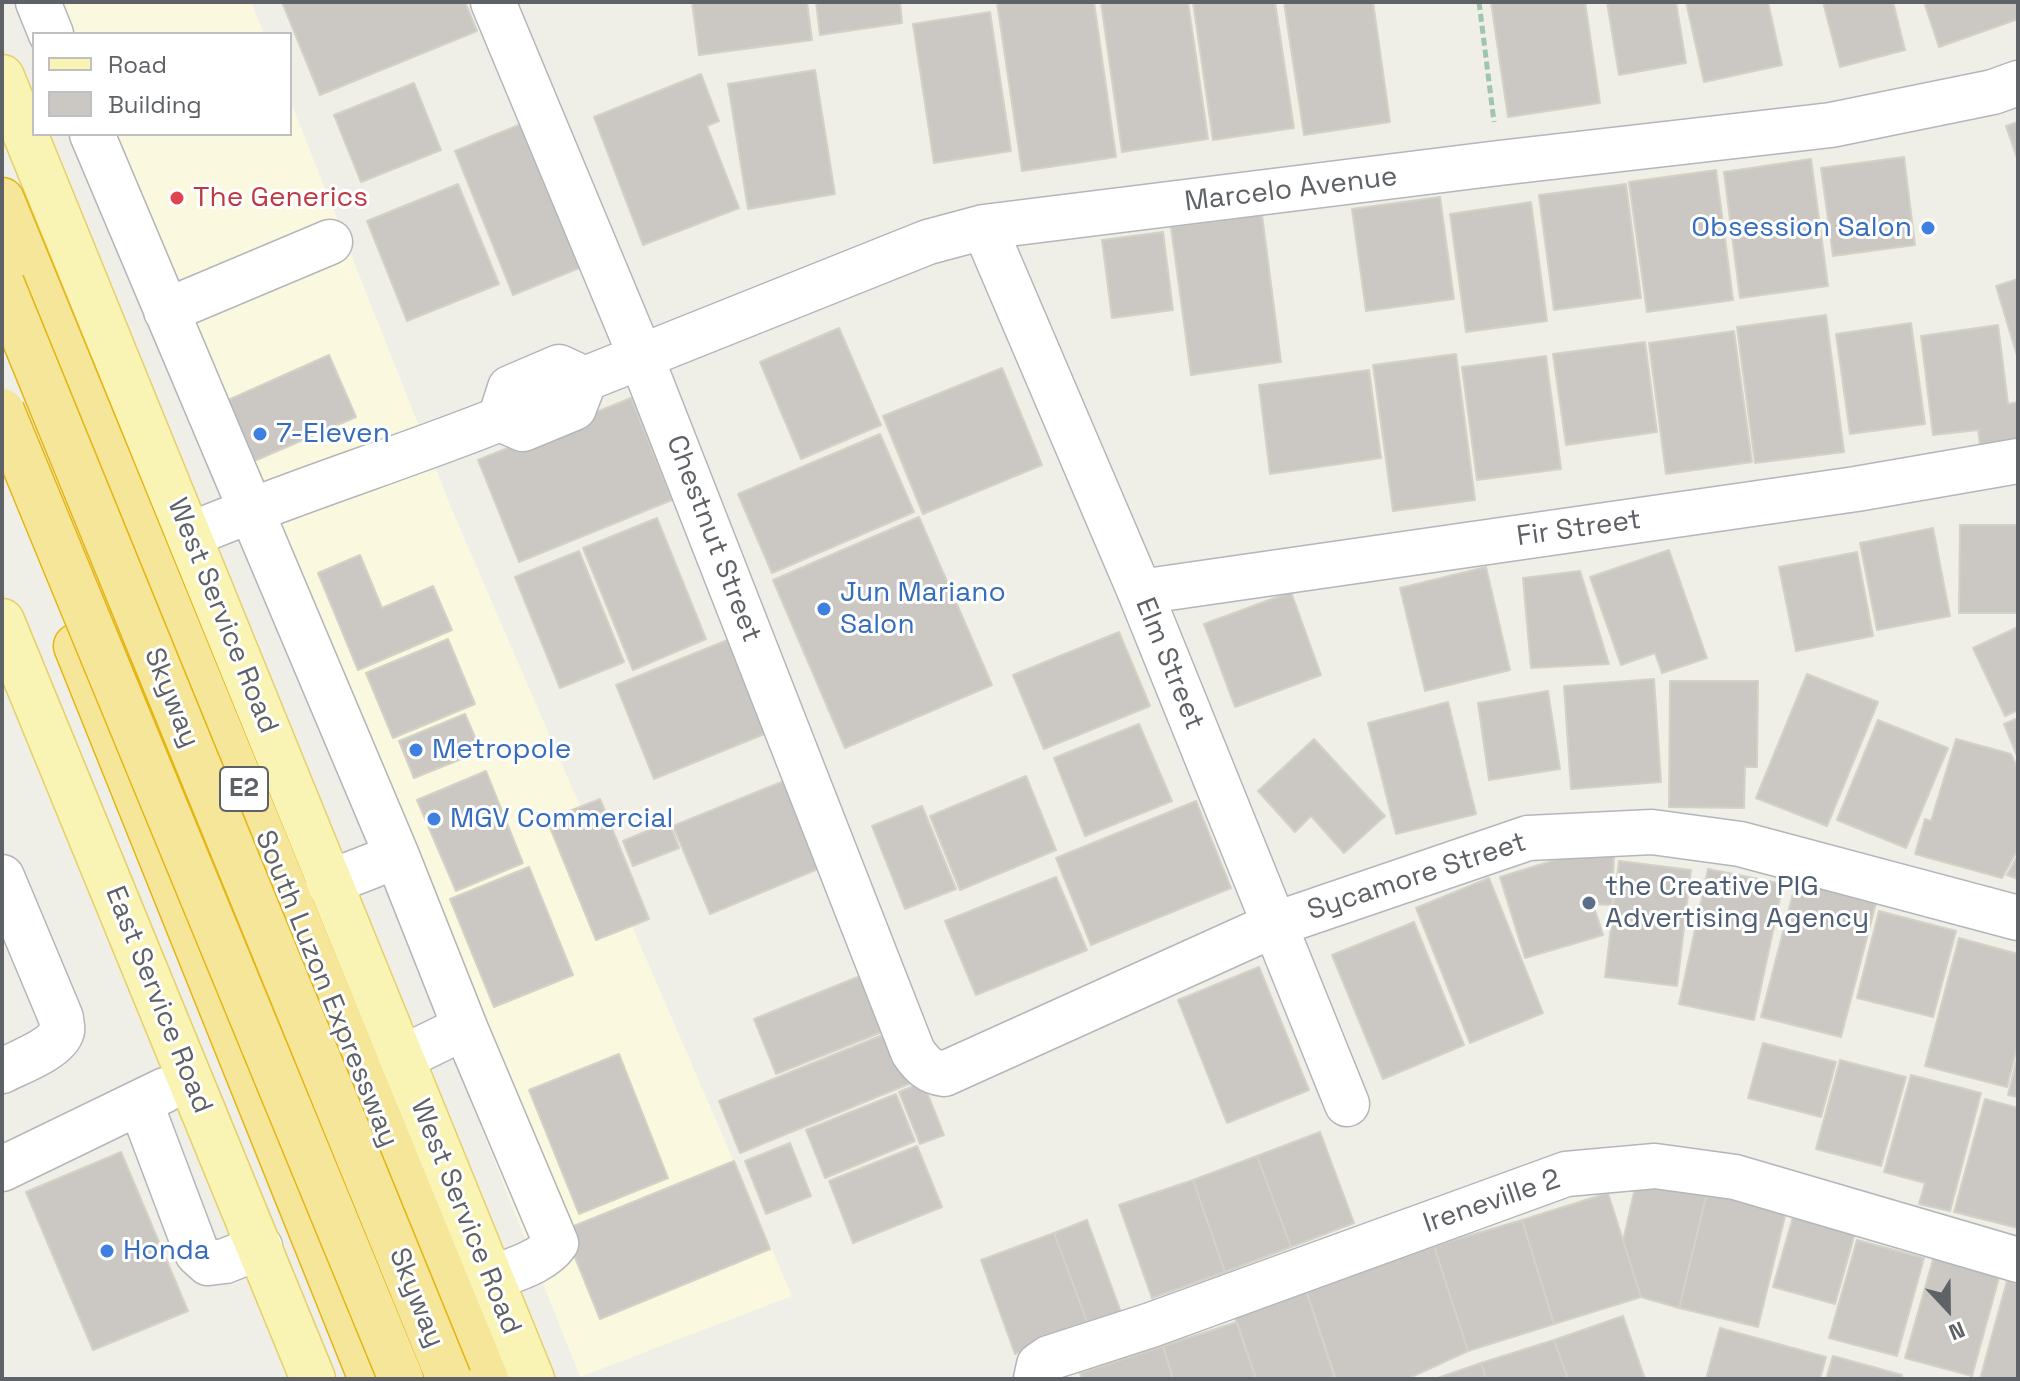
<!DOCTYPE html>
<html>
<head>
<meta charset="utf-8">
<style>
  body { margin:0 }
  #map { position:relative; width:2020px; height:1381px; overflow:hidden; background:#efeee7; font-family:"Space Grotesk",sans-serif }
  canvas { display:block }
  .frame { position:absolute; inset:0; border:4px solid #5e6166; pointer-events:none }
  .legend { position:absolute; left:32px; top:32px; width:260px; height:104px; box-sizing:border-box; background:#fff; border:2px solid #bfc0c2; margin:0; padding:10px 14px; list-style:none; font-size:24px; color:#5e6166 }
  .legend li { display:flex; align-items:center; gap:16px; height:40px }
  .legend b { width:40px; border:2px solid #bfc0c2 }
  .north { position:absolute; left:1908px; top:1269px; width:80px; height:80px; -webkit-text-stroke:6px #fff; paint-order:stroke; rotate:158deg; font-size:22px; font-weight:700; line-height:32px; text-align:center; color:#5e6166 }
  .north::after { content:''; display:block; margin:auto; width:28px; height:36px; background:#5e6166; clip-path:polygon(50% 0,100% 100%,50% 72%,0 100%) }
</style>
</head>
<body>
<div id="map">
<canvas width="2020" height="1381"></canvas>
<div class="frame"></div>
<ul class="legend">
<li><b style="height:10px;background:#f9f4b3"></b>Road</li>
<li><b style="height:22px;background:#cbc8c4"></b>Building</li>
</ul>
<div class="north">N</div>
</div>
<script>
const g = document.querySelector('canvas').getContext('2d');
g.lineJoin = 'round';
function fillPath(path, color) { g.fillStyle = color; g.fill(path, 'evenodd'); }
function stroke(path, color, width, dash) { g.strokeStyle = color; g.lineWidth = width; g.lineCap = dash ? 'butt' : 'round'; g.setLineDash(dash || []); g.stroke(path); }
function write(font, color, halo, rows, align = 'center') {
  g.font = font + ' "Space Grotesk",sans-serif'; g.lineWidth = 6; g.setLineDash([]); g.textBaseline = 'middle'; g.strokeStyle = halo; g.fillStyle = color; for (const [text, x, y, turn = 0] of rows) {
    g.save(); g.translate(x, y); g.rotate((+turn || 0) * Math.PI / 180); g.textAlign = isNaN(turn) ? turn : align; if (halo) g.strokeText(text, 0, 0); g.fillText(text, 0, 0); g.restore();
  }
}
fillPath(new Path2D(`
  M35,2H251L264,34H47Z
  M290,100L453,512L792,1296L580,1377L87,134H290Z`), '#fbf8e0');
const building = new Path2D(`
  M282,2H465L477,31L320,95Z
  M692,2H807L812,40L699,55Z
  M816,2H900L902,23L820,35Z
  M997,2H1094L1116,157L1022,171Z
  M1101,2H1188L1208,139L1122,152Z
  M1193,2H1275L1294,128L1213,140Z
  M1284,2H1373L1390,122L1304,135Z
  M1491,2H1585L1600,103L1508,117Z
  M1607,2H1676L1686,63L1619,75Z
  M1686,2H1768L1782,65L1704,82Z
  M1823,2H1893L1905,50L1840,67Z
  M1924,2H2018V19L1939,47Z
  M990,12L1011,151L934,163L913,24Z
  M815,70L835,194L748,209L728,84Z
  M701,74L719,121L707,126L739,208L643,245L594,117Z
  M414,83L441,150L361,182L334,115Z
  M536,118L594,262L513,295L455,151Z
  M2018,122V161L2006,126Z
  M1904,157L1915,245L1833,256L1821,168Z
  M1811,159L1828,286L1740,298L1724,172Z
  M1716,170L1733,300L1647,312L1629,182Z
  M458,184L499,284L407,321L367,221Z
  M1626,184L1641,298L1554,310L1539,195Z
  M1440,197L1454,299L1366,311L1352,209Z
  M1531,202L1547,321L1466,332L1450,214Z
  M1262,215L1281,362L1191,375L1171,227Z
  M1163,232L1173,310L1112,318L1102,240Z
  M2018,279V359L1996,286Z
  M1826,315L1844,452L1755,463L1737,327Z
  M1911,323L1925,424L1850,434L1836,334Z
  M1998,325L2008,404L2018,402V440L1980,445L1978,430L1933,435L1921,336Z
  M839,328L881,425L801,459L760,362Z
  M1734,331L1752,462L1666,474L1649,343Z
  M1645,342L1657,432L1566,445L1553,354Z
  M1456,354L1475,500L1393,511L1373,365Z
  M329,355L356,417L252,462L226,401Z
  M1546,356L1561,469L1477,480L1462,367Z
  M1002,368L1042,465L923,514L883,416Z
  M1369,370L1381,458L1270,474L1259,385Z
  M631,398L672,500L519,562L478,460Z
  M880,434L914,512L772,573L738,494Z
  M919,517L992,685L845,748L773,580Z
  M657,518L706,639L633,670L583,548Z
  M1960,525H2018V613H1959Z
  M1933,528L1950,616L1877,630L1860,543Z
  M1669,550L1707,658L1662,673L1655,653L1621,665L1590,577Z
  M579,551L624,662L560,688L515,577Z
  M1857,552L1873,636L1796,651L1779,567Z
  M360,555L382,608L433,586L452,630L358,670L318,573Z
  M1486,567L1510,670L1425,691L1400,588Z
  M1580,571L1609,664L1531,668L1523,578Z
  M1291,592L1321,675L1235,707L1204,624Z
  M2018,627V710L2005,716L1973,648Z
  M1119,632L1150,706L1044,749L1013,675Z
  M735,637L774,730L654,779L616,685Z
  M448,639L475,704L393,738L366,673Z
  M1807,674L1878,702L1827,826L1756,798Z
  M1654,679L1661,782L1571,789L1564,686Z
  M1670,681H1758L1757,767H1745L1744,808L1669,807Z
  M1548,691L1560,769L1489,780L1478,703Z
  M1448,702L1476,814L1396,834L1368,723Z
  M465,714L481,751L414,778L399,741Z
  M2018,718V758L2004,724Z
  M1878,720L1948,748L1906,848L1837,820Z
  M1139,724L1172,801L1085,836L1054,758Z
  M1314,739L1385,816L1344,853L1311,816L1295,832L1258,791Z
  M1956,739L2011,754L2018,769V849L2002,878L1915,854L1925,819L1931,821Z
  M486,771L523,863L456,891L417,800Z
  M1026,776L1056,850L960,890L930,816Z
  M789,779L825,866L710,914L673,826Z
  M600,799L649,919L596,940L547,820Z
  M1196,801L1231,888L1091,945L1056,858Z
  M922,806L956,889L905,909L872,826Z
  M669,822L679,848L633,866L623,841Z
  M1578,853L1614,854L1612,905L1593,904L1603,935L1525,958L1500,877Z
  M2018,855V879L2007,875Z
  M1619,861L1691,870L1677,986L1605,977Z
  M529,867L573,975L494,1007L450,899Z
  M1708,869L1783,884L1754,1020L1679,1004Z
  M1056,877L1087,950L976,995L945,921Z
  M1489,878L1543,1013L1470,1043L1416,908Z
  M1796,882L1876,903L1841,1037L1761,1017Z
  M1879,911L1956,931L1933,1017L1857,998Z
  M1414,922L1464,1045L1383,1079L1332,955Z
  M1959,938L2018,954V1044L2007,1087L1925,1066Z
  M1259,967L1309,1090L1227,1123L1178,1000Z
  M865,974L887,1030L776,1074L754,1019Z
  M895,1030L916,1081L740,1153L719,1101Z
  M1763,1043L1836,1062L1821,1117L1748,1098Z
  M619,1054L668,1178L579,1214L529,1090Z
  M2018,1055V1097L2008,1095Z
  M1840,1060L1906,1077L1881,1166L1816,1149Z
  M1911,1075L1981,1093L1950,1211L1919,1204L1925,1183L1884,1172Z
  M923,1082L944,1135L920,1144L899,1092Z
  M896,1094L915,1141L825,1178L806,1130Z
  M1985,1099L2018,1108V1228L1954,1212Z
  M1320,1132L1354,1223L1291,1247L1257,1156Z
  M790,1143L811,1196L766,1214L745,1161Z
  M917,1146L942,1207L853,1243L829,1181Z
  M121,1152L188,1311L93,1350L26,1192Z
  M1257,1156L1291,1247L1225,1272L1193,1180Z
  M734,1161L770,1249L600,1319L564,1230Z
  M1637,1179L1707,1193L1679,1308L1641,1297L1623,1241Z
  M1193,1180L1225,1272L1152,1298L1119,1205Z
  M1608,1193L1641,1297L1554,1324L1522,1220Z
  M1707,1193L1786,1212L1758,1327L1679,1308Z
  M1793,1217L1855,1233L1835,1304L1773,1287Z
  M1087,1220L1122,1315L1089,1327L1054,1233Z
  M1522,1220L1554,1324L1468,1351L1434,1246Z
  M1054,1233L1089,1327L1015,1354L981,1260Z
  M1857,1240L1924,1258L1897,1356L1829,1338Z
  M1434,1246L1468,1351L1407,1379H1336L1306,1290Z
  M1934,1256L2000,1274L1972,1376L1905,1358Z
  M2007,1281L2018,1284V1379H1980Z
  M1306,1290L1334,1376L1328,1379H1256L1233,1312Z
  M1623,1316L1645,1379H1568L1554,1340Z
  M1237,1322L1256,1379H1173L1163,1346Z
  M1720,1328L1826,1357L1820,1379H1706Z
  M1554,1340L1568,1379H1486L1481,1363Z
  M1163,1346L1173,1379H1082L1080,1373Z
  M1833,1356L1902,1375L1901,1379H1826Z
  M1481,1363L1486,1379H1435Z`);
fillPath(building, '#cbc8c4');
stroke(building, '#d4d1c6', 2);
const minor = new Path2D(`
  M38,2L51,34
  M493,2L641,357L913,1052C922,1065 929,1072 944,1074L1276,924L1528,838L1652,832L1740,844L2018,918
  M92,134L397,856L466,1030L556,1243C542,1263 511,1270 490,1279
  M984,227L1140,592L1347,1104
  M166,311L330,242
  M500,419L510,388L559,367L585,379
  M190,535C292,492 397,460 500,419L523,429L574,408L585,379L928,242L984,227L1499,163L1831,125L1993,92L2018,83
  M1140,592L1856,489L2018,461
  M2,877L61,1018C61,1022 63,1027 62,1031C57,1049 17,1063 2,1071
  M328,883L397,856
  M400,1059L445,1037L466,1030
  M140,1102L197,1253L208,1263L225,1261L260,1247
  M2,1169L165,1090
  M1036,1379L1039,1365L1049,1358L1151,1325L1566,1174L1655,1166L1735,1177L2018,1260`);
const major = new Path2D(`
  M2,77L532,1379
  M2,621L313,1379`);
const highway = new Path2D(`
  M2,200L486,1379
  M76,646L371,1379`);
stroke(minor, '#b4b6ba', 47);
stroke(major, '#e7cf69', 47);
stroke(highway, '#e4b513', 47);
stroke(new Path2D(`
  M1479,2L1494,122`), '#9fc5ad', 5, [8, 4]);
stroke(minor, '#fff', 44);
stroke(major, '#f9f4b3', 44);
stroke(highway, '#f5e699', 44);
const highwayBridge = new Path2D(`
  M2,284L449,1379
  M2,411L401,1379`);
stroke(highwayBridge, '#e4b513', 47, []);
stroke(highwayBridge, '#f5e699', 44);
for (const [x, y, r, color] of [
  [177,198,8,"#e0444e"],
  [1928,228,8,"#3f7fe0"],
  [260,434,8,"#3f7fe0"],
  [824,609,8,"#3f7fe0"],
  [416,750,8,"#3f7fe0"],
  [434,819,8,"#3f7fe0"],
  [1589,903,8,"#5c6f8a"],
  [107,1251,8,"#3f7fe0"]
]) { const dot = new Path2D(); dot.arc(x, y, r, 0, 2 * Math.PI); g.fillStyle = color; g.fill(dot); stroke(dot, '#fff', 3); }
for (const [x, y, w] of [
  [244,789,48]
]) { const box = new Path2D(); box.roundRect(x - w / 2, y - 22, w, 44, 6); g.fillStyle = '#fff'; g.fill(box); stroke(box, '#5e6166', 2); }
write('bold 26px', '#5e6166', null, [
  ["E2",244,789]
]);
write('28px', '#5e6166', '#fff', [
  ["Marcelo Avenue",1291,190,-7],
  ["Fir Street",1579,529,-8],
  ["Chestnut Street",713,539,69],
  ["West Service Road",222,616,68],
  ["Elm Street",1169,664,68],
  ["Skyway",171,698,68],
  ["Sycamore Street",1417,877,-18],
  ["South Luzon Expressway",326,989,68],
  ["East Service Road",158,1000,68],
  ["Ireneville 2",1492,1202,-19],
  ["West Service Road",465,1217,68],
  ["Skyway",416,1298,68]
]);
write('28px', '#be3a42', '#fff', [
  ["The Generics",193,198]
], 'left');
write('28px', '#366cbe', '#fff', [
  ["Obsession Salon",1912,228,"right"],
  ["7-Eleven",276,434],
  ["Jun Mariano",840,593],
  ["Salon",840,625],
  ["Metropole",432,750],
  ["MGV Commercial",450,819],
  ["Honda",123,1251]
], 'left');
write('28px', '#4e5e75', '#fff', [
  ["the Creative PIG",1605,887],
  ["Advertising Agency",1605,919]
], 'left');
</script>
</body>
</html>
